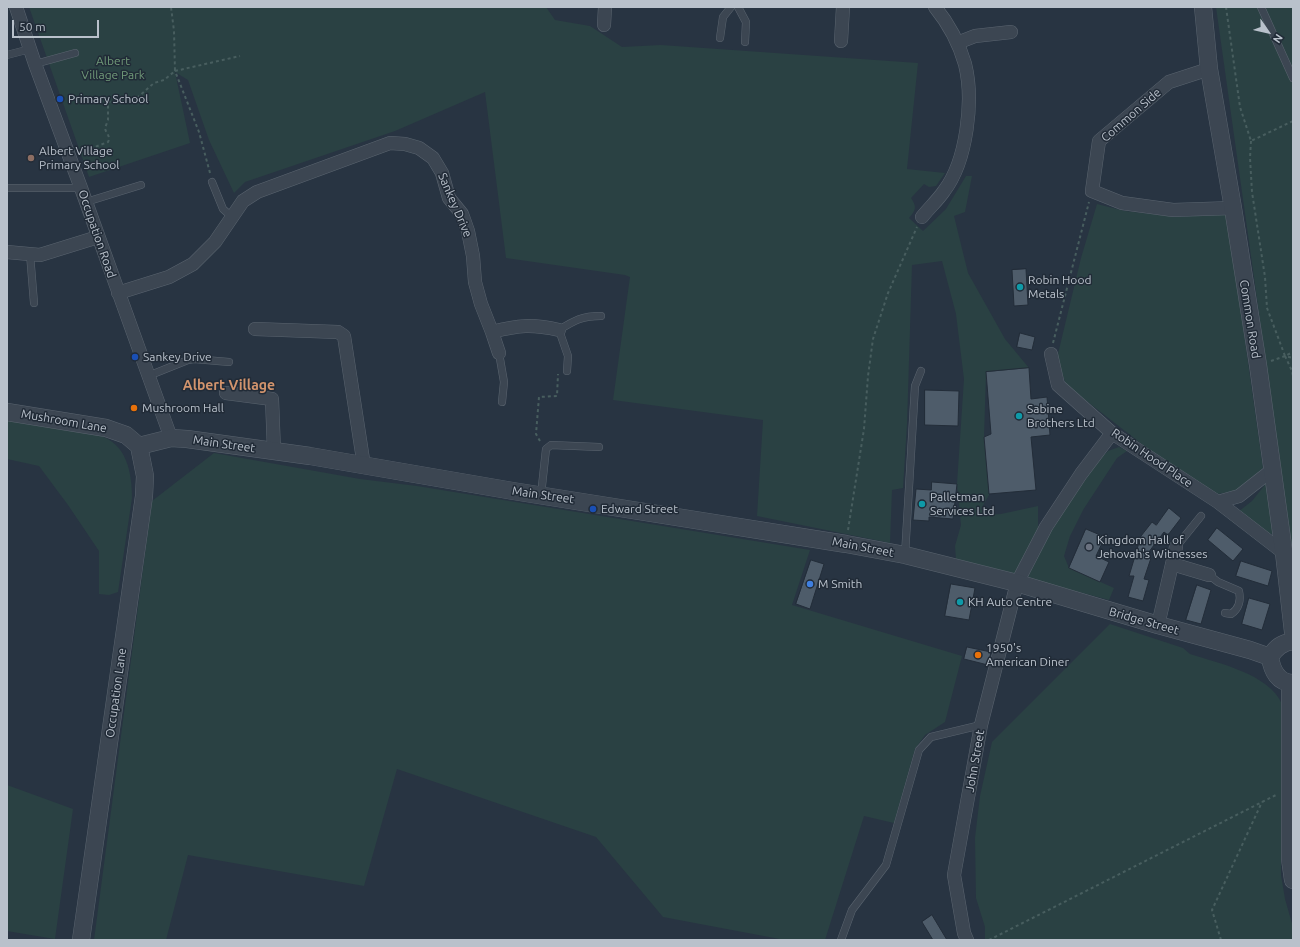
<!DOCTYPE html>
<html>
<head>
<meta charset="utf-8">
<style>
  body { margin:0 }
  #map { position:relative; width:1300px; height:947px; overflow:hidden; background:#283442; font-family:Ubuntu,sans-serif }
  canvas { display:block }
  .frame { position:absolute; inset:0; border:8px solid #b9c1cb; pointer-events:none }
  .north { position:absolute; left:1248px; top:12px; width:40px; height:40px; -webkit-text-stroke:3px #212b37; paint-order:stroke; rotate:124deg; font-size:11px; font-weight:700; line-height:16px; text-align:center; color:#b9c1cb }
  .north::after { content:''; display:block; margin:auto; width:14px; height:18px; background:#b9c1cb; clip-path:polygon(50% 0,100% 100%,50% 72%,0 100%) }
  .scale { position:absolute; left:12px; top:20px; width:87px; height:18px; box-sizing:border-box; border:2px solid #b9c1cb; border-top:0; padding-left:5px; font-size:12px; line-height:14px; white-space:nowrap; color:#b9c1cb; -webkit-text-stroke:3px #212b37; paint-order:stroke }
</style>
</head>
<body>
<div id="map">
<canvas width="1300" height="947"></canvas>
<div class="frame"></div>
<div class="north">N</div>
<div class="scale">50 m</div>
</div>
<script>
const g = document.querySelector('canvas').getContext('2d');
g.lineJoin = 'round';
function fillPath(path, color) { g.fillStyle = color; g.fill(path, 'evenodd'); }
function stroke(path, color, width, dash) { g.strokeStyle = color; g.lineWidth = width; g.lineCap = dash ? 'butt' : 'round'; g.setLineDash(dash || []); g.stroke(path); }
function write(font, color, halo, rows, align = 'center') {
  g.font = font + ' Ubuntu,sans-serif'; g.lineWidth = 3; g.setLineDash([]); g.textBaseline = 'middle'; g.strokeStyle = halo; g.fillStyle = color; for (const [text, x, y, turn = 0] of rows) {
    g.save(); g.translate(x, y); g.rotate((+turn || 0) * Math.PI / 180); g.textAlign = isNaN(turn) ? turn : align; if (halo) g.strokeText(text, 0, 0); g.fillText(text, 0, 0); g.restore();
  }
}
fillPath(new Path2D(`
  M29,7H546L555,20L590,26L622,47L661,45L918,63L907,169L945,173L936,186L929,187L924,184L911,198C917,207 916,210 909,218L923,231L946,209L966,176H972L965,212L954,216L968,273L1005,339L1029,368L986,372L984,437L989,495L981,509L989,515L1001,514L1038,506V531L1017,574L956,559L955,546L961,525L957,484L964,379L956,314L942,261L912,265L907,424L903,488L892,490L890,543L757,516L763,420L613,400L630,277L625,275L506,258L485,92L395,131L245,182L234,193L209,140L188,80L175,72L190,143L89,177Z
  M1216,7H1293V555Z
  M1097,204L1125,211L1178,217L1227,214L1263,468L1238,490L1218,494L1152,452L1066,385L1057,358L1081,258Z
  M7,420C27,423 47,427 68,430C78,432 88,433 98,435C127,443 132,473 132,498L118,592L109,595L99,594V551L68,505L39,466L7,459Z
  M1119,447L1127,451L1117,458L1083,510L1070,536L1064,556L1069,568L1114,588L1109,600L1030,579L1028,577L1054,525L1099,460L1108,451Z
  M214,453L360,479L417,486L810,550L792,605L962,656L945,722L925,735L915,749L894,823L864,816L825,940H785L663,917L596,837L397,769L364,886L188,855L166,940H94L152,501Z
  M1268,481L1275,533L1266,535L1238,512L1252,501Z
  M1110,624L1183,648L1190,654C1218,663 1269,674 1282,704L1281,875L1285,899L1293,927V940H985V927L976,898L975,838L980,796L992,742Z
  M7,785L73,809L55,939L7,931V932Z`), '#2a4143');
const building = new Path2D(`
  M1026,269L1028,305L1014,306L1012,270Z
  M1020,333L1035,337L1032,350L1017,347Z
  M1029,368L1031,399L1047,397L1050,435L1031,437L1036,490L989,494L984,437L991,434L986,372Z
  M925,390L959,391L958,426L925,425Z
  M932,482L957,484L953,519L929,517V521L913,520L916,489L931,490Z
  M1169,508L1181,518L1168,535L1164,532L1145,557L1151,558L1144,579L1149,580L1143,601L1128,597L1134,576H1129L1141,536L1152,522L1156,525Z
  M1217,528L1243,549L1233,561L1208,540Z
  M1086,529L1105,537L1096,556L1109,562L1100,582L1069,568Z
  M811,560L824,564L810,609L796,604Z
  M1241,561L1272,571L1268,586L1236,576Z
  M951,584L975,588L969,620L945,616Z
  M1197,585L1211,590L1201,624L1186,620Z
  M1249,598L1270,604L1262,630L1242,624Z
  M967,647L991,652L988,665L964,659Z
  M932,915L947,940H933L922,922Z`);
fillPath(building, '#4e5c6a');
stroke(building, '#232d39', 1);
const service = new Path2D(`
  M738,7L746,22L745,42
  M1261,7L1293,78
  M720,38L723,17L731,7
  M7,55L30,49
  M35,64L75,53
  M212,182L223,209L232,217
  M7,188H81
  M86,202L141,185
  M30,254L34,303
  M499,353L504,382L502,402
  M567,371L568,356L559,330C575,320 582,316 601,316
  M148,376L188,360L194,359L229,362
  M541,495L546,449L551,445L599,447
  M1176,547L1201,516
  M905,555L915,386L921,371
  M1209,575L1218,582L1239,591C1241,600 1239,609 1231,614L1225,613
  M841,940L852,910L886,865L919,750L931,737L981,725`);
const minor = new Path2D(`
  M16,7L35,64L81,188L171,438
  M604,25L605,7
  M841,41L843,7
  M957,43L975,36L1011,32
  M1209,69L1169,82L1099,141L1092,191L1122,203L1173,210L1233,208
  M922,217C929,208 938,200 944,191C967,161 974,100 965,64C959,43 948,23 935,7
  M7,252L40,255L98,237
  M118,293L169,277L193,264L215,242L243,201L257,192L390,143L405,144L419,148L433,158L442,173L449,198L462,214L468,231L473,256L475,282L481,304L492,332C519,325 532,324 559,330
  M255,329L338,332L344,336L364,466
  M492,332L499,353
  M1051,354L1058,385L1112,433L1218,502L1284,553
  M226,393L272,399L274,451
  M1218,502L1239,496L1272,470
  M1172,564L1209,575
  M1158,625L1176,547
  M967,940L964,933L954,875L981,725L1017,583L1046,527L1081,474L1112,433`);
const tertiary = new Path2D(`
  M1203,7L1209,69L1233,208L1258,365L1284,553L1293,632
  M7,412L106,428L126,435L139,446
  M139,446L171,438L187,439L310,456L513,491L846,544L905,555L1017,583L1158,625L1250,650L1270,657
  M1293,641C1282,643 1276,647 1270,657C1272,671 1278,683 1293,683
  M1290,683V859L1293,880
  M81,940L144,496L145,476L139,446`);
stroke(service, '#5a646f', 8);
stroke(minor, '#5a646f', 14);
stroke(tertiary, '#5a646f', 18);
stroke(new Path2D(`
  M1226,7L1240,107L1251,141L1293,121
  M1251,141L1250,158L1252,192L1265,277L1267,308L1285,356L1293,352
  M79,153L108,142C111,136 106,134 105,128L108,120V102L136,99L154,83L164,80L175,71L174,31L171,7
  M210,173L199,132L175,71L240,56
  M1053,343L1089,202
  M1285,356L1292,371L1293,376
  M1271,361L1285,356L1293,358
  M540,441L536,434L539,397L557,396L558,374
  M848,530L864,429L868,376L873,339L888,293L917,227
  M989,940L1276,795
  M1221,940L1212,910L1262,802`), '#485e5f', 2, [3, 3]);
stroke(service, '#3c4652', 7);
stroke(minor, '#3c4652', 13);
stroke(tertiary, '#3c4652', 17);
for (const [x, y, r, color] of [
  [60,99,4,"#1a4fb4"],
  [31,158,4,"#8d6e63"],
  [1020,287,4,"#0f9aa8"],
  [135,357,4,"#1a4fb4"],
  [134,408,4,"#e8710a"],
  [1019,416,4,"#0f9aa8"],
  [922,504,4,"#0f9aa8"],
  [593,509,4,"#1a4fb4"],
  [1089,547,4,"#6b7280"],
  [810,584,4,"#3f7fe0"],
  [960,602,4,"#0f9aa8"],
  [978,655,4,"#e8710a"]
]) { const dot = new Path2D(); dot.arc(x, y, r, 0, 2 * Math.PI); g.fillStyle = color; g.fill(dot); stroke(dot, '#212b37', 1.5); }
write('12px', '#719b79', '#212b37', [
  ["Albert",113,61],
  ["Village Park",113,75]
]);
write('12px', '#b9c1cb', '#212b37', [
  ["Primary School",68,99],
  ["Albert Village",39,151],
  ["Primary School",39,165],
  ["Robin Hood",1028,280],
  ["Metals",1028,294],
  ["Sankey Drive",143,357],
  ["Mushroom Hall",142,408],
  ["Sabine",1027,409],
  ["Brothers Ltd",1027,423],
  ["Palletman",930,497],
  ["Services Ltd",930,511],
  ["Edward Street",601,509],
  ["Kingdom Hall of",1097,540],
  ["Jehovah's Witnesses",1097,554],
  ["M Smith",818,584],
  ["KH Auto Centre",968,602],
  ["1950's",986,648],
  ["American Diner",986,662]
], 'left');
write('12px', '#b9c1cb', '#212b37', [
  ["Common Side",1131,115,-41],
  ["Sankey Drive",455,205,67],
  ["Occupation Road",97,234,71],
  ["Common Road",1250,319,81],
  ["Mushroom Lane",64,421,10],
  ["Main Street",224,444,8],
  ["Robin Hood Place",1152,458,34],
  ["Main Street",543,495,8],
  ["Main Street",863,547,11],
  ["Bridge Street",1144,621,16],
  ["Occupation Lane",116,693,-82],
  ["John Street",975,761,-80]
]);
write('bold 14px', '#d2946d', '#212b37', [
  ["Albert Village",229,385]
]);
</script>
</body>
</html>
